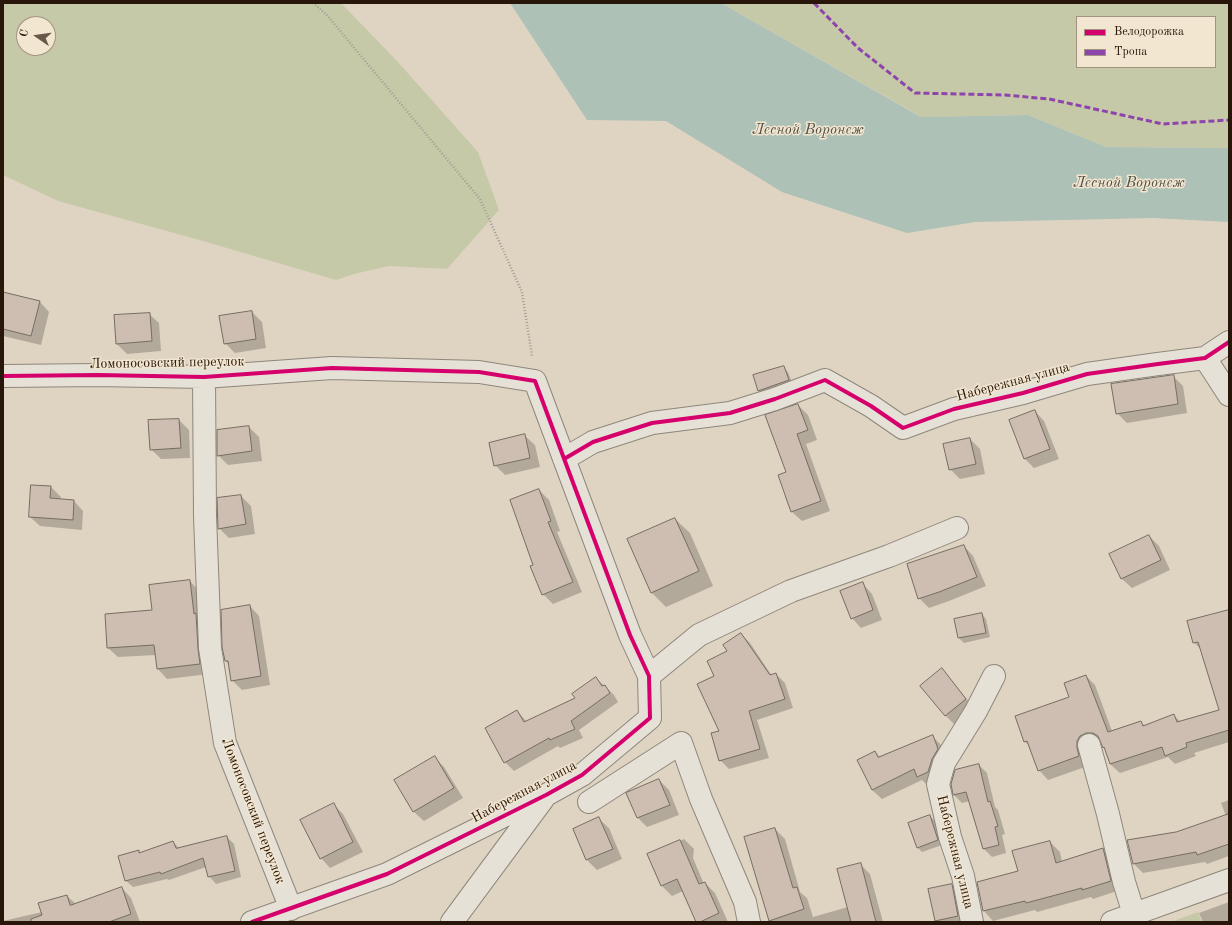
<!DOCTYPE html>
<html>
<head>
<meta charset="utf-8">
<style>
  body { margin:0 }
  #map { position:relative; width:1232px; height:925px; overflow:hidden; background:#dfd4c2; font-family:"Old Standard TT",serif }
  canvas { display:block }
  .frame { position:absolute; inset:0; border:4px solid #28160a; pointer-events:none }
  .legend { position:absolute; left:1076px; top:16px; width:140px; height:52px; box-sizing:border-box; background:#f2e6d0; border:1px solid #a19381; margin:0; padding:5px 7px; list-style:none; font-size:12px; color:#28160a }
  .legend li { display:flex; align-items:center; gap:8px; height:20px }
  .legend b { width:20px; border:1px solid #a19381 }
  .north { position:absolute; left:16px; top:16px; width:40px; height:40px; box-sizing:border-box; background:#f2e6d0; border:1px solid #a19381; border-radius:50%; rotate:283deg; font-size:11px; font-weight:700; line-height:16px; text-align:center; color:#28160a }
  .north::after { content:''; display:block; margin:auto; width:14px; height:18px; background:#68584a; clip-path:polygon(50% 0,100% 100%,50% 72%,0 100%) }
</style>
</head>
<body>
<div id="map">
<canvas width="1232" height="925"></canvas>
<div class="frame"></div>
<ul class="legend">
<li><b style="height:5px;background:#d6006c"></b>Велодорожка</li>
<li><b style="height:5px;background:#8e44ad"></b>Тропа</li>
</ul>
<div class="north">С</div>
</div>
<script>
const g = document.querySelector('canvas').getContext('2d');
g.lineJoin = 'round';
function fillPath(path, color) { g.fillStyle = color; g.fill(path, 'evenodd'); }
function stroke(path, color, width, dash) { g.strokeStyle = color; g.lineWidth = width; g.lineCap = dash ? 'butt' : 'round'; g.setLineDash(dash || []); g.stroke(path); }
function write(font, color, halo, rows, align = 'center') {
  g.font = font + ' "Old Standard TT",serif'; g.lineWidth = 3; g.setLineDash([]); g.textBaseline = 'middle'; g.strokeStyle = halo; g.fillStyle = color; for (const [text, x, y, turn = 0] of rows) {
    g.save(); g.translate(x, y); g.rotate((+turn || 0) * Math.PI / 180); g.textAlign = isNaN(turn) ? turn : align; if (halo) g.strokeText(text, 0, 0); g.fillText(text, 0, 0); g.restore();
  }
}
fillPath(new Path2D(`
  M3,3H341L397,61L478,152L499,210L447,269L389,266L354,274L336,280L203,241L58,201L3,175ZM24,24H48V48H24Z
  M721,3H1229V148L1106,147L1028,115L922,117ZM1077,17H1215V67H1077Z
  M1198,912L1202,922H1171Z`), '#c6c9a8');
fillPath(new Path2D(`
  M510,3H721L921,117L1028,115L1106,147L1229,148V222L1153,218L975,222L907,233L782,192L666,121L587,120Z`), '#adc1b6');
fillPath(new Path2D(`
  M3,293L40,302L49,312L41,345L3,336Z
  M252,312L262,322L266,348L235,353L225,343Z
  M149,314L159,323L161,351L127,354L117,344Z
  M783,367L788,372L793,385L764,395L759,391Z
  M1173,376L1183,386L1187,413L1127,423L1117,413Z
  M798,405L808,415L817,440L806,444L830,511L802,521L792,512L779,476L787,473Z
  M1035,411L1044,421L1059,459L1034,468L1024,458Z
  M179,420L189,430L190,458L161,459L151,449Z
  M249,427L259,437L262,461L228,465L218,455Z
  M525,436L535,445L540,467L505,475L495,465Z
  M970,439L980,449L985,474L960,479L950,469Z
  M51,487L61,497L60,500L74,501L83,511L82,530L40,526L30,517Z
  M539,490L549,500L560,531L557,532L582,592L553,604L543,594L534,566Z
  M241,496L251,506L255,534L229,538L219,528Z
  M675,519L690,533L713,586L666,607L651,592Z
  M1149,536L1159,546L1170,570L1132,588L1122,579L1111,554Z
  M964,546L973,556L986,586L949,601L929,608L919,598Z
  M190,581L199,591L209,674L167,679L158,669L156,655L118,657L108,648Z
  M863,584L872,594L882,620L861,628L852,618Z
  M250,606L259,616L270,685L242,690L232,680L229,664L226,661Z
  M1229,611V742L1194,753L1196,756L1175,764L1168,757L1120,773L1110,764L1106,750L1101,742H1096L1088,766L1048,780L1039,770L1030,746L1025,742L1017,717L1070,698L1086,676L1095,685L1112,731L1141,722L1145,726L1173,715L1181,722L1220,711L1202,651L1194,642Z
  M982,614L986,619L990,637L964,643L959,638Z
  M741,634L750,643L772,676L776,674L785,683L793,708L757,720L769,758L729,769L720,760L721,731L715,676Z
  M942,670L951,680L975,709L955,725L946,716Z
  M596,678L614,695L618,702L579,730L583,738L560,748L558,746L514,771L505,762L517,711L527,722L577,699Z
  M933,737L942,746L928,786L922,780L882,799L872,790L875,752L880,757Z
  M434,757L444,767L463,798L424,821L414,812L396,780Z
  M979,765L987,773L995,807L998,810L1005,834L1002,835L1006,853L992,857L984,849L970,801L962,803L954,795L952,784Z
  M659,780L669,790L679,815L647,827L638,818Z
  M1229,800V856L1207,864L1205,862L1143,873L1133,863L1176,833L1226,816L1221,803Z
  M334,805L343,814L363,852L330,868L321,858Z
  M930,816L935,821L942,845L922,852L918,848Z
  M599,819L609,828L622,859L597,870L587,860L574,829Z
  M775,829L785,839L800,892L807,898L813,917L848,907L860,864L870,874L883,922H772L770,920Z
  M227,837L234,844L241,877L216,884L209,876L206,867L169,880L167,879L133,887L125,880L138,852L140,853L173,842L179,848Z
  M684,839L694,849L693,858L704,884L705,883L715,893L728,922H697L683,891L672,896L662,886L649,855Z
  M1050,842L1060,852L1062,862L1103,849L1113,859L1120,890L1093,899L1091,897L1037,912L1035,910L993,921L984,911L978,883L1019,872Z
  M951,885L961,895L967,922H937L936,921Z
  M122,888L131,898L140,922H3V921L42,912L67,896L76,904Z
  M1229,902V922H1203L1199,913Z`), '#0003');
const building = new Path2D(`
  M3,292L40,301L31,336L3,329Z
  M252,311L256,339L224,344L219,316Z
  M150,313L152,341L116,344L114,315Z
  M784,366L789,380L758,391L753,375Z
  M1174,375L1178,404L1116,414L1111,384Z
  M798,404L808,430L797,434L821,501L791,512L778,475L786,472L765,415Z
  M1035,410L1050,449L1024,459L1009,420Z
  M179,419L181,448L150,450L148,420Z
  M249,426L252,451L217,456V430Z
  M525,434L530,458L494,466L489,443Z
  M970,438L976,464L949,470L943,444Z
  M31,485L51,486L50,498L74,500L73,520L29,517Z
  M539,489L551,521L548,522L573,582L542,595L530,566L533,565L510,500Z
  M241,495L246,524L218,529L217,498Z
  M675,518L699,571L651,593L627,539Z
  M1149,535L1161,560L1121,579L1109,554Z
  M964,545L977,577L939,592L918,599L907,564Z
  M190,580L194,614L196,613L198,649L200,664L157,669L154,645L107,648L105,614L152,610L149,585Z
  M863,582L873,610L851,619L840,591Z
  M250,605L261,676L231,681L228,661H225L222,647L221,610Z
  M1229,610V730L1186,743L1187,747L1165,756L1162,747L1110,764L1104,747L1103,748L1098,736L1093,733H1086L1080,736L1077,741V748L1079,756L1038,771L1027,741L1024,742L1015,716L1069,697L1064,683L1086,675L1108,732L1141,721L1143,726L1174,714L1177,722L1219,710L1198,642L1193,643L1187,621Z
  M982,613L986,633L958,638L954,619Z
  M741,633L770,675L776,673L785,699L749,711L760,749L719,761L711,733L719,731L697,684L714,676L707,661L727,651L723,645Z
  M942,668L966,699L945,716L920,686Z
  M596,677L602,686L605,685L610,693L571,721L575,729L550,740L549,738L504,763L485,728L517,710L524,722L575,698L572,694Z
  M933,735L938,749L932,759L928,772L917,777L914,769L872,790L857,760L875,751L878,757Z
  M435,756L454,788L413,812L394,780Z
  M979,764L988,802L990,801L998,826L995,827L999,845L983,849L966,792L953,795L951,784L955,770Z
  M659,779L670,805L637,818L626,793Z
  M334,803L353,842L320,859L300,820Z
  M1229,814V844L1197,855L1196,852L1133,864L1127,840L1176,832Z
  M930,815L938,840L917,848L908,823Z
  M599,817L613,849L586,860L573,829Z
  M775,828L793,888L797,887L804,909L769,921L744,837Z
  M227,836L235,871L208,877L203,858L161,874L160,872L125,881L118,856L139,850V853L173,841L176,848Z
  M680,840L699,884L705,882L719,913L700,922H696L677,879L661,886L647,854Z
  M1050,841L1056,863L1103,848L1111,881L1082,890V888L1026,903L1025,901L983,911L977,882L1018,871L1012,851Z
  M861,863L876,922H851L837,869Z
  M952,884L958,916L935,921L928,889Z
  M122,887L131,914L109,922H31V919L42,915L38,903L67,895L70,905Z`);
fillPath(building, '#cebdb1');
stroke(building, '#756d62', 1);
const minor = new Path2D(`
  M1205,358L1229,395
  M3,376L98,375L204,377L332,368L479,372L535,381L630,635L649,676L650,718L582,775L546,795L387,874L252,922
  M204,377L205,516L210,648L225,743L291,909
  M564,459L593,442L652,423L730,413L775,399L825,380L871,406L903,428L954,409L1023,393L1087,374L1158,364L1205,358L1229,342
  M649,676L699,635L791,591L889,556L957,528
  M1089,745L1108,814L1124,882L1134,914
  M589,802L681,743L701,799L745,902L749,922
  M452,922L543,799
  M972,922L963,876L950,837L938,784L944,763L976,711L994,676
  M1112,922L1229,880`);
stroke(minor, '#8f867b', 24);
stroke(new Path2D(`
  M313,3L326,14L480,199L522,292L532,356`), '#a29c93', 2.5, [1, 2]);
stroke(minor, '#e6e1d7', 22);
stroke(new Path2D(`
  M814,3L858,48L915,93L1005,95L1049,99L1163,124L1229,120`), '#8e44ad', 3, [6, 3]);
stroke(new Path2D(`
  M3,376L98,375L204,377L332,368L479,372L535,381L630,635L649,676L650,718L582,775L546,795L387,874L252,922
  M564,459L593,442L652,423L730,413L775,399L825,380L871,406L903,428L954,409L1023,393L1087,374L1158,364L1205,358L1229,342`), '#d6006c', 4);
write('14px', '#28160a', '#f2e6d0', [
  ["Ломоносовский переулок",167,363,-1],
  ["Набережная улица",1013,382,-15],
  ["Набережная улица",524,792,-28],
  ["Ломоносовский переулок",253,811,69],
  ["Набережная улица",955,852,76]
]);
write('italic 15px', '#4f4f44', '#f2e6d0', [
  ["Лесной Воронеж",808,130],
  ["Лесной Воронеж",1129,183]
]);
</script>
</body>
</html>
